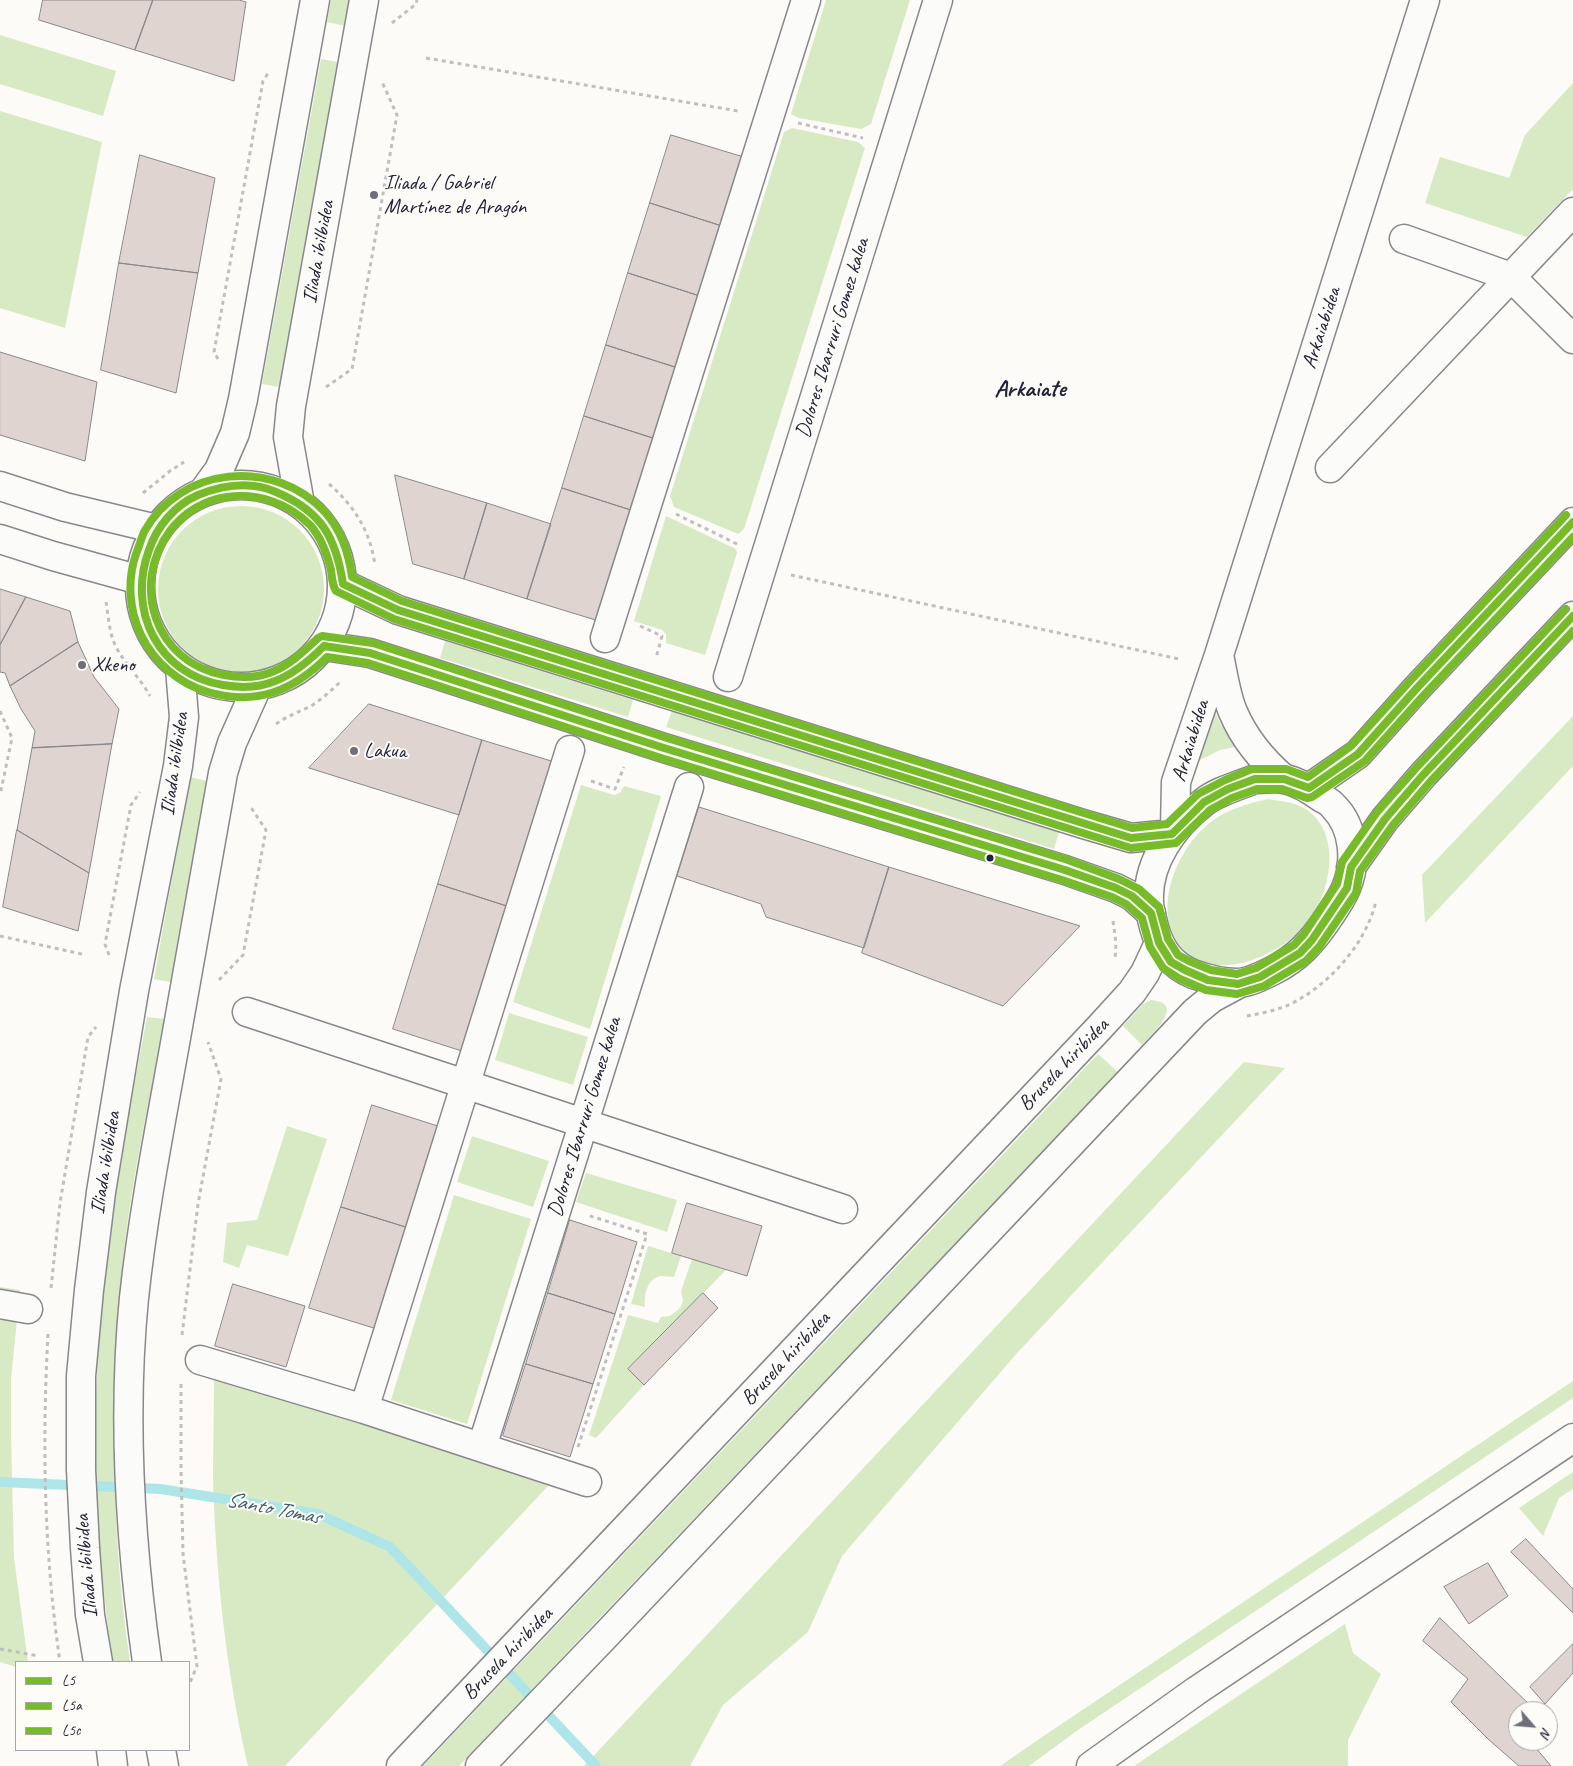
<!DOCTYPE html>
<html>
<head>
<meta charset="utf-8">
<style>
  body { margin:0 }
  #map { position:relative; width:1573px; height:1766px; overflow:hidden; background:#fcfbf8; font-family:Caveat,sans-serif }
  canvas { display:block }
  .legend { position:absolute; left:15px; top:1661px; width:175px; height:90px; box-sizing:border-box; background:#fdfcf7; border:1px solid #a5a5ac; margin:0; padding:6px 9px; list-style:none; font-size:15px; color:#22223b }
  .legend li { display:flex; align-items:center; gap:10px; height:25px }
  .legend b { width:25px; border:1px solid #a5a5ac }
  .north { position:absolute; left:1508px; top:1701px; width:50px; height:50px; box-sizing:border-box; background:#fdfcf7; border:1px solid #a5a5ac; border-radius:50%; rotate:117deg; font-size:14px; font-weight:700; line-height:20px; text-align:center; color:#22223b }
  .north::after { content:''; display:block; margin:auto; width:18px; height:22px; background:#6e6e7d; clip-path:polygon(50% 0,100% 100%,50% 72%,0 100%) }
</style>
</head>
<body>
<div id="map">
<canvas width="1573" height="1766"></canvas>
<ul class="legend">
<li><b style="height:6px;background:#77bb2a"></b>L5</li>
<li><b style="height:6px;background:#77bb2a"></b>L5a</li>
<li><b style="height:6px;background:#77bb2a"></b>L5c</li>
</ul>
<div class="north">N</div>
</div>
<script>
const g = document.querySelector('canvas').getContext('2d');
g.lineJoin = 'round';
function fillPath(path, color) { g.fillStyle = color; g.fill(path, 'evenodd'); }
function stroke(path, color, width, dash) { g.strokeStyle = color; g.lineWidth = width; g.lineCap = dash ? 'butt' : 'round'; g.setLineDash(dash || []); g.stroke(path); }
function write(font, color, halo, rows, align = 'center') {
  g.font = font + ' Caveat,sans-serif'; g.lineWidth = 4; g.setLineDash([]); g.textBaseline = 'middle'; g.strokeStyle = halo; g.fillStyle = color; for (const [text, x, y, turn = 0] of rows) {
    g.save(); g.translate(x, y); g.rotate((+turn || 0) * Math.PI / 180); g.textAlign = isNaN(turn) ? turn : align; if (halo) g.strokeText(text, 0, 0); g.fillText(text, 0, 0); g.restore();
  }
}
fillPath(new Path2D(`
  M331,0H350L345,26L327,22Z
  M826,0H910L871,124L861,129L799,118L791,114Z
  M0,35L116,71L103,116L0,84Z
  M321,59L338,62L279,387L262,384Z
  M1573,83V189L1527,237L1425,203L1440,157L1509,178L1525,135Z
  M0,111L102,142L65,328L0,308Z
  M792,128L858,142L865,148L744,529L738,534L674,507L670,496L784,132Z
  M158 589a83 83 0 1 1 166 0a83 83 0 1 1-166 0Z
  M666,516L736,549L737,553L705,655L666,643V634L662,630L634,621Z
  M445,641L633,700L628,717L440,658Z
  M1212,702C1217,719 1223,731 1236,743L1235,747L1220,750L1198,761Z
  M672,711L1059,832L1054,849L666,727Z
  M1573,716V766L1425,923L1422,875Z
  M190,777L208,781L171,982L154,979Z
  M581,785L614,795L620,793L624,786L661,796L590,1029L513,1002Z
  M1268,799C1280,801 1293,802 1304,808C1344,832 1331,896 1305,926C1281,953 1226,979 1193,957C1145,925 1173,850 1212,821C1229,809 1247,804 1268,799Z
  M1151,1000C1187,1003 1152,1034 1142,1045L1123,1026L1143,1004Z
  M509,1013L588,1037L573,1085L495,1060Z
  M147,1017L165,1019C150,1095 133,1173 124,1250C110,1387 110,1526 130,1662H113C91,1521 90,1367 110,1226C120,1156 134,1087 147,1017Z
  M1098,1054L1118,1072L459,1766H423Z
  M1244,1062L1285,1068L1018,1352L842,1556L808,1632L723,1705L690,1766H584Z
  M287,1126L327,1139L288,1256L247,1245L239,1268L223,1262L227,1223L257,1220Z
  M472,1136L549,1161L533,1207L457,1182Z
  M586,1173L677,1200L667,1232L576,1202Z
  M454,1195L531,1219L467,1424L391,1400Z
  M648,1246L681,1256L674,1277C670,1277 665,1276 661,1276C647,1278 644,1295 645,1307L631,1304Z
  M692,1259L726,1270L629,1369L644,1385L596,1438L589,1435L628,1315L658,1323L661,1317L670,1316L680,1308L683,1301L681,1291Z
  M0,1287L20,1290L11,1379V1435L14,1558L28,1662H16V1667L0,1662Z
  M214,1373L549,1485L285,1766H248C226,1672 216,1575 213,1479C213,1444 214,1408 214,1373Z
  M1573,1381V1398L1078,1730L1029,1766H1000L1048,1733Z
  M1573,1472V1489L1559,1498L1543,1536L1519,1508Z
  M1345,1624L1353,1653L1381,1674L1348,1740V1766H1134Z`), '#d8eac3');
stroke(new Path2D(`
  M0,1482L161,1489L318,1514L390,1547L596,1766`), '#ade5e9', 10);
const building = new Path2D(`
  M43,0H153L135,50L39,20Z
  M153,0H239L246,2L234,81L135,50Z
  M671,135L747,158L725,227L650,203Z
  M140,155L215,178L198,273L119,263Z
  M650,203L725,227L703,297L628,273Z
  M119,263L198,273L176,393L101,370Z
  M628,273L703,297L681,369L606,345Z
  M606,345L681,369L659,440L584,416Z
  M0,352L97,382L85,461L0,435Z
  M584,416L659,440L637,512L562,488Z
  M395,475L487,503L464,579L413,564Z
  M562,488L637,512L602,622L527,599Z
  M487,503L551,524L527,599L464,579Z
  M0,589L26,597L0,645Z
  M26,597L70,611L78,642L10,686L5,673L0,672V645Z
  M78,642L94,677L119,709L112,744L32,748L35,731L21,709L10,686Z
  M369,704L482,740L459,815L309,768Z
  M482,740L558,763L513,908L438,884Z
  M112,744L89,873L17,830L32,748Z
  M699,807L889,867L864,948L766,917L761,904L677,876Z
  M17,830L89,873L78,931L3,907Z
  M889,867L1080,926L1003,1006L862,953Z
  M438,884L513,908L468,1053L393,1029Z
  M372,1105L444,1128L412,1229L341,1207Z
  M687,1203L762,1226L747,1276L672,1253Z
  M341,1207L412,1229L380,1330L309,1308Z
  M570,1220L637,1242L615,1314L548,1293Z
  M233,1284L305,1306L286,1367L215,1346Z
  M548,1293L615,1314L593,1384L526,1364Z
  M703,1293L718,1308L644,1385L628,1369Z
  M526,1364L593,1384L570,1457L503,1436Z
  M1526,1539L1573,1589V1613L1511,1552Z
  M1488,1563L1508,1596L1469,1624L1444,1587Z
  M1440,1618L1535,1710L1518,1711V1741H1530L1551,1766H1519L1488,1739L1451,1702L1468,1679L1423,1641Z
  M1573,1644V1673L1545,1704L1530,1687Z`);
fillPath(building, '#e0d4d1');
stroke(building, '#88888c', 1);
const pedestrian = new Path2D(`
  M1404,239L1511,277L1573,339
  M1330,468L1573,212
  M605,638L806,0
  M728,677L938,0
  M247,1012L843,1209
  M0,1304L28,1309
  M200,1360L364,1409L587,1482
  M364,1409L570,750
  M482,1447L689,787`);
const minor = new Path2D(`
  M0,486L65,507L157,529
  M0,539L53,556L140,580
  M343,584L398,610L1083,824L1131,838L1172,834
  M324,646L370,653L664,748L1065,870L1116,888L1132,896L1151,913
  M1219,655C1223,673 1226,696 1233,712C1244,738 1262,760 1284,779
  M1175,828L1176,782L1219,655L1425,0
  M1091,1766L1196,1691L1573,1438`);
const tertiary = new Path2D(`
  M140 586a101 101 0 1 1 202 0a101 101 0 1 1-202 0Z
  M203,492L219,470L235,433L243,399L315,0
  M300,504L288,437L291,406L364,0
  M98,1662L90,1615L85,1548L81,1470V1376L89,1290L101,1192L134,991L178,766L184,717L180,668
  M147,1662C130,1542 122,1419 134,1298C143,1214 159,1132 174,1049C190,957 207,865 223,773L232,743L257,687
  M111,1750L113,1766
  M161,1750L164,1766`);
const primary = new Path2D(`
  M1255,779C1265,779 1276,777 1285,779C1299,782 1311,790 1322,798C1326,800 1331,803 1334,807C1354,827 1357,862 1346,888C1342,898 1335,908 1329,917C1313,941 1298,958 1272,971C1262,976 1248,983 1237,983C1222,983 1207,979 1193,974C1171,965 1160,949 1154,927C1152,918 1149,910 1149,901C1147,862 1174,825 1204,802C1218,791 1238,786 1255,779Z
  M1309,788L1358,754L1417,688L1573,522
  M1351,867L1385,819L1423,775L1573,616
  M401,1766L1100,1027L1132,992L1145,973L1159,943
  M480,1766L604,1637L1195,1012L1212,998L1238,984`);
stroke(pedestrian, '#88888c', 31);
stroke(minor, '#88888c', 31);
stroke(tertiary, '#88888c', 31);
stroke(primary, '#88888c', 31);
stroke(new Path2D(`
  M392,23L416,4L417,0
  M426,58L738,111
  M798,123L863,138
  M218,359L214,352L263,81L269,72
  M326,387L352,369L397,115L382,82
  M329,484C354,506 370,530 375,565
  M143,493L170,471L184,462
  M676,514L737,544
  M791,575L1179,659
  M106,602C108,614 109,628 113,640C121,661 140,677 150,696
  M640,626L662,636L656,658
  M0,711L12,738L0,795
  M276,724C287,716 299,712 311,706C322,699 332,690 341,681
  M591,781L615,789L624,767
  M1113,921L1116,943L1115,960
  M0,936L86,955
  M109,955L105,944L131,805L140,792
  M219,980L243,955L266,830L250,806
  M1247,1016C1259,1014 1272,1011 1284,1007C1326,989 1366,945 1376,901
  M51,1288L60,1203L88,1037L96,1027
  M48,1334C42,1443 44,1553 60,1662
  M182,1335L198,1204L221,1079L208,1042
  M181,1384V1470L183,1554L197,1666L189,1685
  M578,1447L647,1234L587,1215
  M0,1649L39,1656`), '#bfbfc0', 3, [4, 4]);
stroke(pedestrian, '#fbfbf9', 28);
stroke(minor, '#fbfbf9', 28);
stroke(tertiary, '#fbfbf9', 28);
stroke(primary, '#fbfbf9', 28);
stroke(new Path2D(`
  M1573,522L1417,688L1358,754L1309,788L1284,779H1255L1228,789L1204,802L1172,834L1131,838L398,610L343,584C336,537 321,511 276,492C251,481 223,485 198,495C175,505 157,526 149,550C127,610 157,674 223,685C240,688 258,688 275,681C294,674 310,660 324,646L370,653L664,748L1065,870L1116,888L1132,896L1151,913L1159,943L1171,962L1185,970L1208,980L1238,984L1260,977L1300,953L1312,940L1347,888L1351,867L1385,819L1423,775L1573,616`), '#77bb2a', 8);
stroke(new Path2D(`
  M1566,515L1410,681L1351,746L1308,777L1286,769H1252L1225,780L1198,794L1167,824L1132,828L402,601L352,577C349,554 341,530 325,512C274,457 180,466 144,532C141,539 139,547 136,554C127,580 129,610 141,635C154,662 179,684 208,692C256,706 293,691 327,657L368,663L661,758L1062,880L1112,897L1126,904L1142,918L1150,947L1163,968L1180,979L1206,990L1237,994L1264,986L1306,961L1319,947L1356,893L1360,871L1393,825L1430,782L1573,631`), '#77bb2a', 8);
stroke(new Path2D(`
  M1566,609L1416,768L1377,812L1342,862L1337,884L1304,934L1294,945L1256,968L1237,974L1211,970L1189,961L1178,955L1168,939L1159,907L1139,889L1119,879L1068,860L667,738L373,643L322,636L318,638C304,651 290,665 272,672C257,678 240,678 224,675C155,663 130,585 170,531C184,512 205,500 227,497C258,493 288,503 310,525C321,537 327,554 331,570C332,577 332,585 336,591L394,619L1131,848L1176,843L1210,810L1232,798L1257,789H1282L1307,798L1312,797L1365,761L1424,695L1573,537`), '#77bb2a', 8);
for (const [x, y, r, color] of [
  [374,195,5,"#6e6e7d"],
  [82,665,5,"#6e6e7d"],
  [354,751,5,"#6e6e7d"],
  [990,858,4.5,"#22223b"]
]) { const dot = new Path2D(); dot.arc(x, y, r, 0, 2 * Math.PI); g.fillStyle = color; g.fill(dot); stroke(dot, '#fdfcf7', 2); }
write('21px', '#22223b', '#fdfcf7', [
  ["Iliada / Gabriel",384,183],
  ["Martínez de Aragón",384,207],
  ["Xkeno",92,665],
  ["Lakua",364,751]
], 'left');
write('21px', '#22223b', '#fdfcf7', [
  ["Iliada ibilbidea",319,252,-80],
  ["Arkaiabidea",1322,328,-72],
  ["Dolores Ibarruri Gomez kalea",833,338,-73],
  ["Arkaiabidea",1191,741,-73],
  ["Iliada ibilbidea",175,764,-82],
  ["Brusela hiribidea",1064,1065,-46],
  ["Dolores Ibarruri Gomez kalea",585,1117,-73],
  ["Iliada ibilbidea",106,1163,-81],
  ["Brusela hiribidea",786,1359,-47],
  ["Iliada ibilbidea",87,1566,-95],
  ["Brusela hiribidea",508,1654,-46]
]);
write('italic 22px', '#425a6d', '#fdfcf7', [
  ["Santo Tomas",273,1509,11]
]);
write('bold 24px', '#22223b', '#fdfcf7', [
  ["Arkaiate",1030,390]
]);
</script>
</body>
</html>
